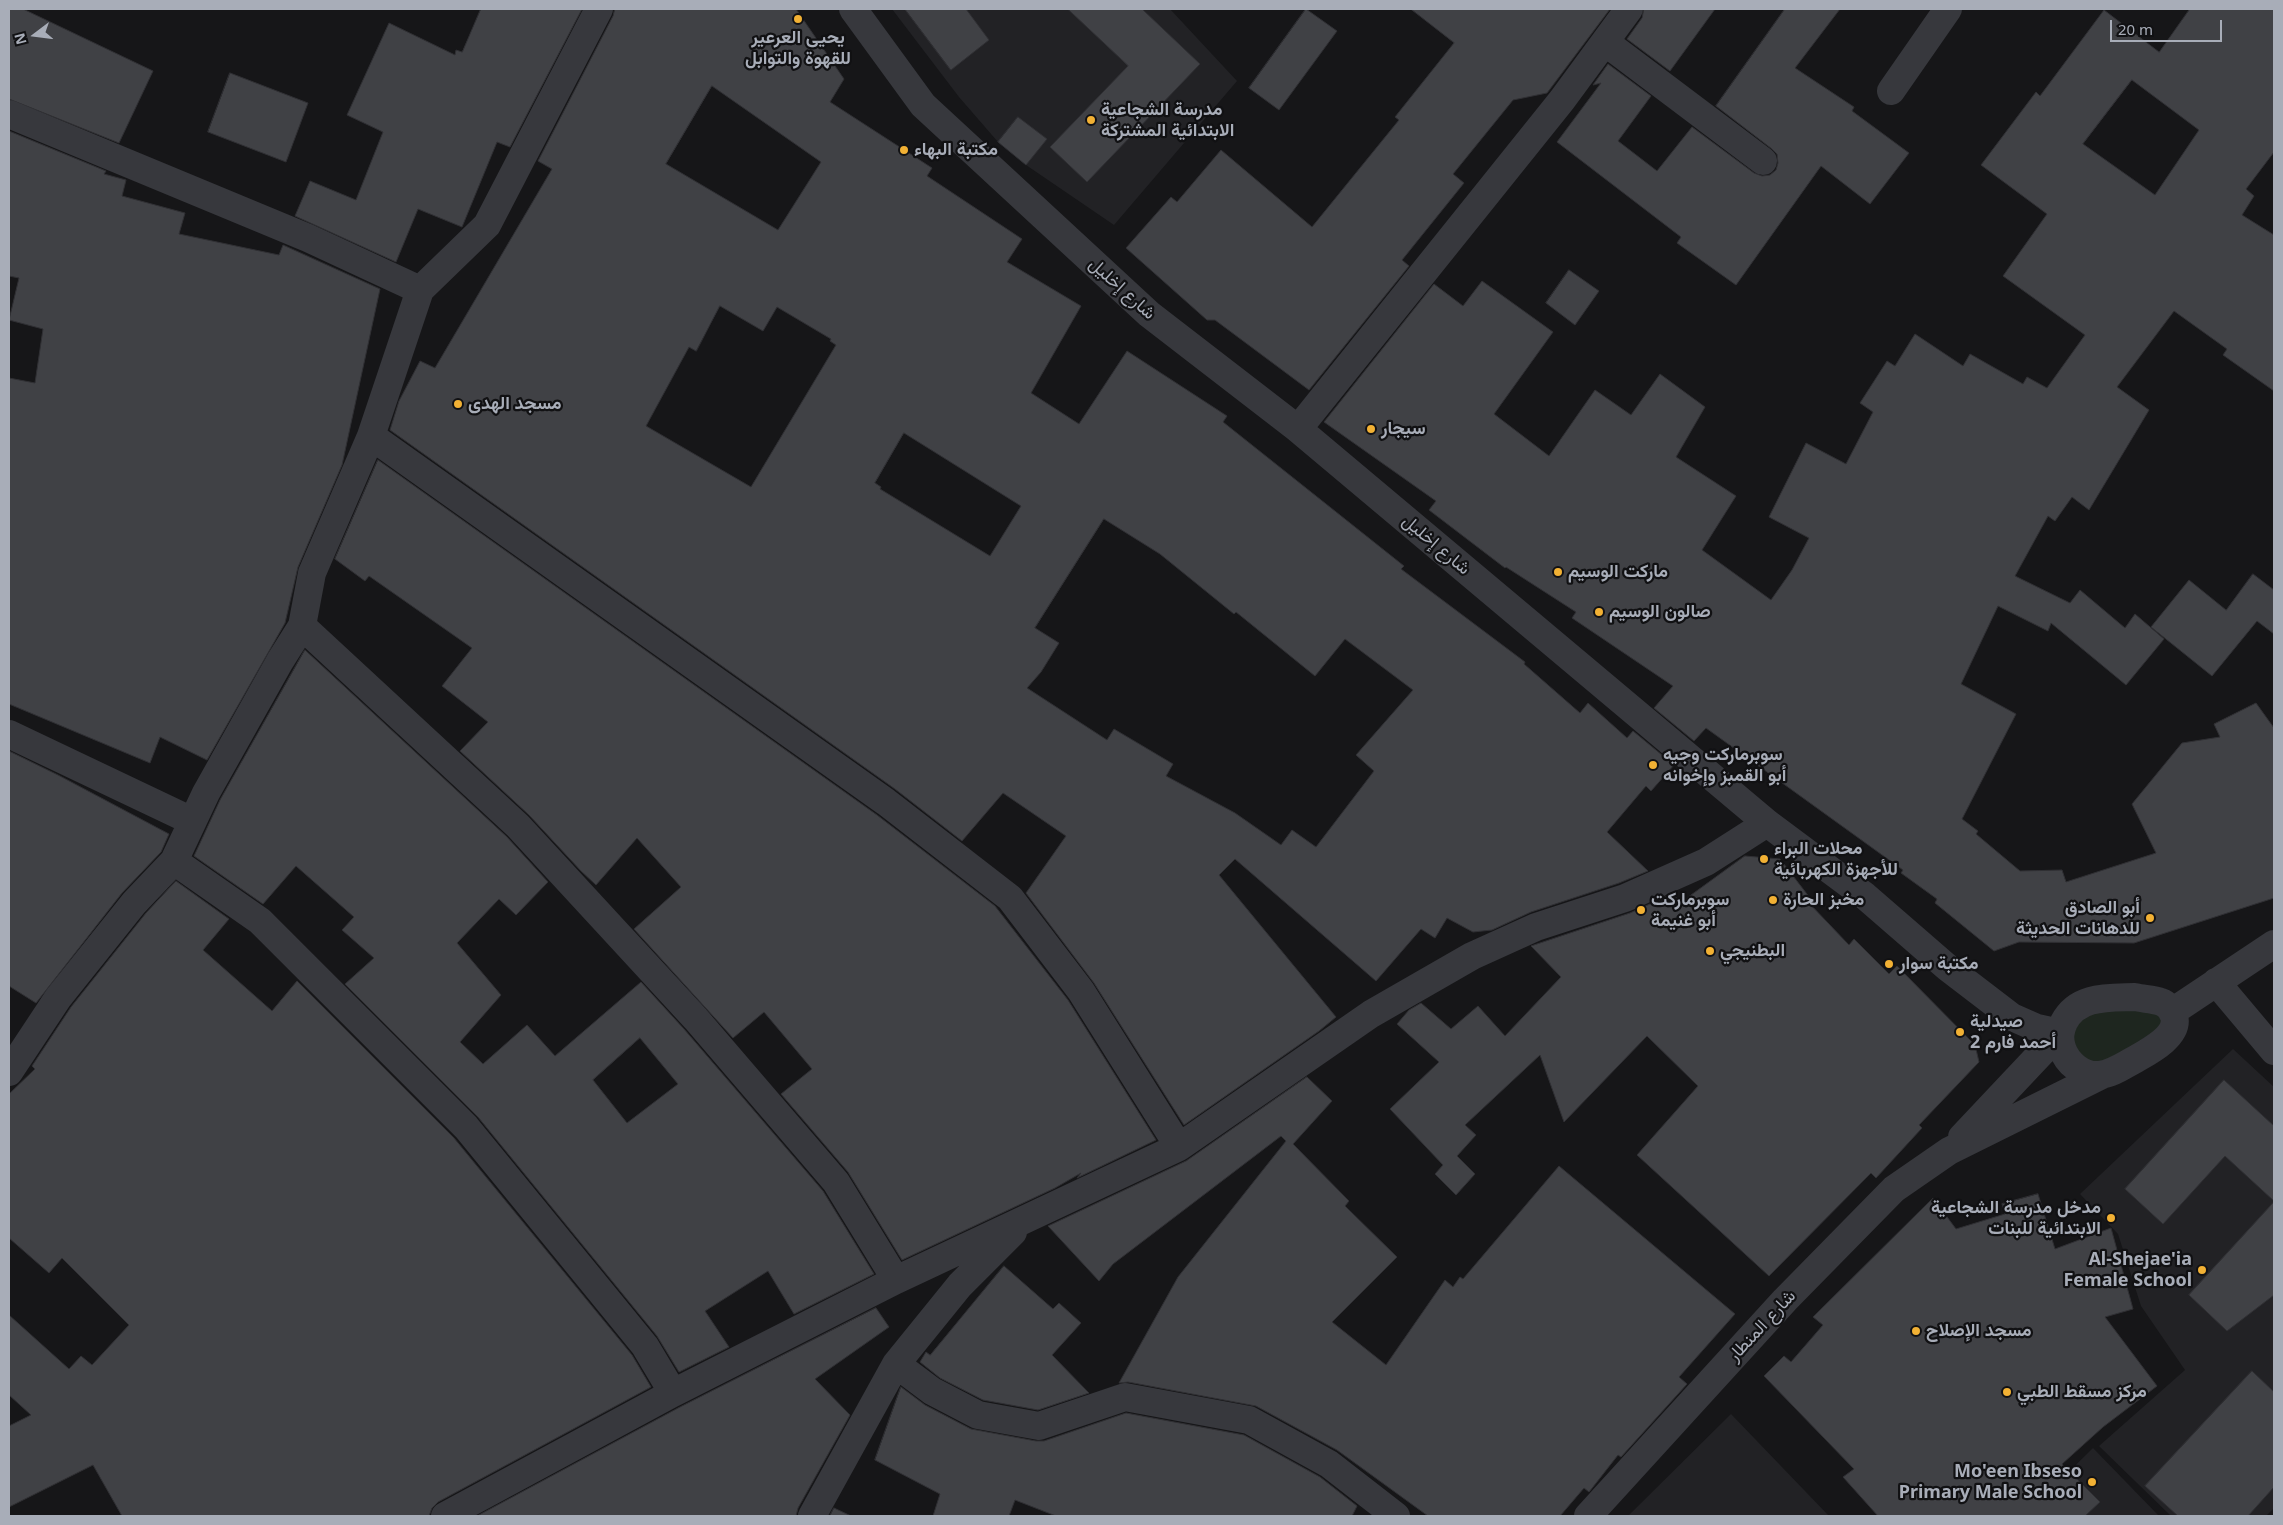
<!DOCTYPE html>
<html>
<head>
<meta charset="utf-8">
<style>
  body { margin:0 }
  #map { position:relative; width:2283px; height:1525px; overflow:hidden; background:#161618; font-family:"Noto Sans",sans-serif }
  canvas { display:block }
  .frame { position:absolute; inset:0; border:10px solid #a8adb8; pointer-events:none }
  .north { position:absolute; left:10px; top:10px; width:50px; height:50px; -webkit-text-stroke:4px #111113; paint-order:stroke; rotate:255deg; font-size:14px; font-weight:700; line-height:20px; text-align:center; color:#a8adb8 }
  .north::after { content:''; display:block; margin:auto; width:18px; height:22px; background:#a8adb8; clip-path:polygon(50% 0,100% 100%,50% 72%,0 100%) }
  .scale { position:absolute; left:2110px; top:20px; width:112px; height:22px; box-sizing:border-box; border:2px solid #a8adb8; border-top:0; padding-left:6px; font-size:15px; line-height:18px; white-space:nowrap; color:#a8adb8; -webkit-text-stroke:4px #111113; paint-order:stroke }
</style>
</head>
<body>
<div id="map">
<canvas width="2283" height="1525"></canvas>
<div class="frame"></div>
<div class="north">N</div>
<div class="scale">20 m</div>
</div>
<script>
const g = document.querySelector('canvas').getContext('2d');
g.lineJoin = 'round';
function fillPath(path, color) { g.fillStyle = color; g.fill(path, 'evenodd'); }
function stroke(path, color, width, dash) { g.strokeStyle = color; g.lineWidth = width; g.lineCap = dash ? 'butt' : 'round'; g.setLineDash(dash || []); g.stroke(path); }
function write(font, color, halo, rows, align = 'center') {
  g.font = font + ' "Noto Sans",Vazirmatn,sans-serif'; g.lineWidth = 4.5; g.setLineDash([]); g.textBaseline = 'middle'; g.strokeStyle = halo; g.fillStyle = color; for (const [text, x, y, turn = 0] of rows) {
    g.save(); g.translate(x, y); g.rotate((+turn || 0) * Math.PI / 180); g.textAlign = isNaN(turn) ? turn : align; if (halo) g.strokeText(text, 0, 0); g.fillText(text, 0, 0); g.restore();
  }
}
fillPath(new Path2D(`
  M892,9H1170L1237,81L1114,225L1026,165L998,142L959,97Z
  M2233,1049L2274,1087V1508L2266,1516H2171L2099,1446L2185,1370L2141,1306L2118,1234L2080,1194Z
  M1731,1414L1829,1516H1628Z
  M2093,1448L2159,1516H2024Z`), '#222225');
fillPath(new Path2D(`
  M2088,1001L2172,1017L2121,1067L2064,1056Z`), '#1e261f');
const building = new Path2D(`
  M9,9H23L153,71L119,143L9,99Z
  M481,9H582L510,147L497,142L462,227L418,209L396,262L295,216L310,181L356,200L383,132L347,115L389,23L455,55L456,50L462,52Z
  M615,9H796L844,79L830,102L932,168L927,176L1022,239L1007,262L1081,306L1031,393L1079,424L1127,351L1227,416L1223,422L1404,566L1401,569L1525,662L1524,664L1580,713L1588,703L1627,738L1633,731L1674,765L1651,791L1646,786L1607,832L1648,871L1619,883L1531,912L1492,930L1473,932L1447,918L1435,938L1421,929L1376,981L1235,859L1219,875L1336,1017L1319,1031L1184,1125L1094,983L1026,893L1066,836L1003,793L962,841L895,789L390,430L399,401L420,361L435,368L552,169L538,161L613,16ZM712,86L821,162L778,230L666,164ZM720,306L763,331L777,307L831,339L830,341L836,345L751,487L646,426L689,347L696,351ZM904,433L1021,506L990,556L880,489L881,487L875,483ZM1104,519L1160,554L1234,614L1236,612L1315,676L1345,639L1413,690L1356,755L1374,771L1316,847L1292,830L1281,845L1235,813L1166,776L1173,764L1114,729L1107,740L1027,688L1041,672L1059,643L1035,628Z
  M905,9H966L989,40L951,70Z
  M1068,9H1142L1200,64L1087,182L1050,147L1128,66Z
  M1306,9L1337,31L1279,110L1249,88Z
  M1411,9H1610L1547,93L1513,100L1453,174L1464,183L1402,260L1409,266L1309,390L1215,320H1207L1126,248L1171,197L1177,202L1221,150L1312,227L1399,120L1395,117L1454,43Z
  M1644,9H1715L1670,71L1627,39L1642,18Z
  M1785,9H1840L1795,68L1854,107L1852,111L1909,153L1870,204L1821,166L1736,285L1677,243L1681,237L1557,142L1601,83L1593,85L1608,64L1651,96L1618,141L1657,171L1692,127L1754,173L1762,176L1770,175L1776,170L1778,163L1777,154L1772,149L1716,106Z
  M2190,9H2274V152L2246,189L2254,196L2242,215L2274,235V391L2223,355L2227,349L2174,311L2117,387L2149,410L2089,510L2072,497L2055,521L2048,516L2015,576L2070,603L2080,590L2125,628L2135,614L2164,639L2126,685L2051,623L2048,631L1998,606L1961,684L2016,714L1962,819L1978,831L1976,834L2020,871L2062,870L2066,882L2156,853L2132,804L2182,743L2220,737L2214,724L2256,703L2274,728V898L2134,943L2019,942L1994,951L1935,903L1937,899L1901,873L1903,870L1706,728L1694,741L1654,708L1673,686L1572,618L1576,612L1506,567L1505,568L1429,510L1436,501L1324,422L1434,284L1463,306L1482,281L1553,332L1494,414L1549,456L1595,390L1631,415L1660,374L1705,407L1676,457L1736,496L1702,550L1771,600L1792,570L1809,538L1769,517L1806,443L1846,464L1873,412L1860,403L1887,361L1895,366L1915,334L1963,366L1970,354L2023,384L2027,377L2047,388L2085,335L2003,276L2047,214L1981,165L2036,92L2040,96L2104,10L2159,52ZM2132,80L2199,130L2155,195L2083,144Z
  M230,73L308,103L286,162L208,132Z
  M1018,117L1047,139L1026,165L998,142Z
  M9,131L106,171L104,174L126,180L122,196L185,213L179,234L279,255L283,245L380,289L342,465L298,567L285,623L207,760L160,737L150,763L9,704V378L35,383L43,329L9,320L19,278L9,276Z
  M1569,270L1599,291L1575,325L1546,303Z
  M378,460L877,815L995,906L1068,1000L1156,1140L1077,1178L1081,1173L1055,1188L902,1260L848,1172L781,1094L812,1069L764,1012L733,1038L634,929L681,887L637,838L596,885L581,871L529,815L460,751L488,722L442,686L472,648L369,576L365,581L335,559Z
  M2253,574L2274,590V634L2257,621L2212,676L2151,627L2189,580L2226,610Z
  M305,650L507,837L548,882L516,915L499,899L457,943L501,995L460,1042L483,1064L527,1025L555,1056L641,982L684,1029L823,1191L874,1274L794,1314L768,1271L705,1311L729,1347L679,1372L657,1336L478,1117L345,984L374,958L342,930L354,917L296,866L263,904L194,856L220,800ZM640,1038L678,1084L627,1123L593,1080Z
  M9,751L58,775L169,834L161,852L122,893L36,1003L9,986Z
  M1745,856L1780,859L1810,898L1808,902L1849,945L1854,939L1889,974L1897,966L1975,1045L1979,1062L1919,1125L1922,1128L1876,1178L1871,1173L1769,1276L1637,1155L1698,1086L1647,1036L1564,1122L1540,1055L1465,1125L1476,1135L1457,1156L1475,1174L1456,1195L1435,1174L1443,1165L1390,1109L1439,1062L1397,1024L1409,1010L1421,1003L1451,1029L1478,1006L1505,1036L1561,977L1531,946L1630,913L1672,894L1681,902Z
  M176,881L229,919L203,950L272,1011L297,981L454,1138L632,1355L651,1387L438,1502L432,1508L429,1516H122L93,1465L9,1507V1426L31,1415L9,1395V1315L69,1369L81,1356L92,1365L129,1325L62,1258L49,1273L9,1238V1094L35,1069L32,1066L71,1007L146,913Z
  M1307,1077L1332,1101L1293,1144L1349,1201L1345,1206L1397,1257L1332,1322L1386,1365L1445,1280L1453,1287L1460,1277L1463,1279L1559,1166L1735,1314L1679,1377L1687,1384L1621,1457L1618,1455L1589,1492L1584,1488L1560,1516H1428L1337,1450L1256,1406L1128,1382L1119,1383L1178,1277L1286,1141L1281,1136L1113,1264L1099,1281L1048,1226L1186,1161Z
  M2224,1080L2274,1126V1201L2225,1156L2163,1224L2125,1189Z
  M2038,1194L2055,1249L2111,1228L2133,1309L2105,1317L2157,1386L2103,1427L2062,1464L2100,1502L2085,1516H1878L1843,1477L1854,1469L1764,1376L1784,1356L1791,1362L1823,1325L1813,1317L1933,1198L1956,1229L2005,1214L2002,1204Z
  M2274,1202V1295L2227,1331L2189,1295Z
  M1004,1266L1053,1309L1059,1303L1081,1323L1052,1355L1089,1393L1038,1410L983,1400L940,1378L920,1362L926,1352L930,1355Z
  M876,1308L889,1327L815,1379L850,1415L798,1508L796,1516H477L680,1407Z
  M2252,1371L2274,1392V1487L2248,1516H2178L2145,1486Z
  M901,1387L925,1405L971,1429L1036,1441H1044L1126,1413L1244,1435L1320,1477L1357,1506L1352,1516H1056L1015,1500L1009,1516H933L940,1494L875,1460Z
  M834,1508L851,1516H830Z`);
fillPath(building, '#404145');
stroke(building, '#303034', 1);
stroke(new Path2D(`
  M853,9L923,105L1149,314L1298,429L1767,823L1865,896L1948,968L2012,1017L2037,1028L2060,1033
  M1605,42L1763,161
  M1891,91L1948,9
  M9,114L308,238L420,290
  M1298,429L1562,100L1629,9
  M371,436L886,802L1010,898L1081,991L1179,1147
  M302,626L518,826L696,1019L836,1182L896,1280
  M9,734L192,821
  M174,861L260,921L466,1127L645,1346L673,1393
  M2216,982L2274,1051
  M2135,997C2143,999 2153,999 2161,1002C2167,1004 2172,1010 2174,1016C2180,1036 2148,1052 2134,1060C2123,1066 2112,1074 2099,1075C2082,1076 2067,1063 2062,1048C2059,1038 2060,1031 2064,1022C2078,995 2109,998 2135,997Z
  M2172,1012L2274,944
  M9,1072L58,998L134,903L174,861L206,793L280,661L302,626L312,573L371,436L420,290L487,225L599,9
  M1962,1137L2060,1033
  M896,1364L932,1391L978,1415L1039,1426L1125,1397L1249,1420L1329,1464L1396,1516
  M445,1516L673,1393L896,1280L1179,1147L1371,1014L1472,956L1536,927L1625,898L1706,862L1767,823
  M812,1516L896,1364L960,1285L1013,1232
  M1588,1516L1785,1300L1894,1189L1949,1151L2102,1075`), '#37383d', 28);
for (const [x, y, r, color] of [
  [798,19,5,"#f2b134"],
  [1091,120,5,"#f2b134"],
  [904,150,5,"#f2b134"],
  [458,404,5,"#f2b134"],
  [1371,429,5,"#f2b134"],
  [1558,572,5,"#f2b134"],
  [1599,612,5,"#f2b134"],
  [1653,765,5,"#f2b134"],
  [1764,859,5,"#f2b134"],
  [1773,900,5,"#f2b134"],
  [1641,910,5,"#f2b134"],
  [2150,918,5,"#f2b134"],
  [1710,951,5,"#f2b134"],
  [1889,964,5,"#f2b134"],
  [1960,1032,5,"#f2b134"],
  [2111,1218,5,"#f2b134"],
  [2202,1270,5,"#f2b134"],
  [1916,1331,5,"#f2b134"],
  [2007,1392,5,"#f2b134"],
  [2092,1482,5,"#f2b134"]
]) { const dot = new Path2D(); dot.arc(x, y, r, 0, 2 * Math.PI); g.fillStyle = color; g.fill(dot); stroke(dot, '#111113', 2); }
write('bold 18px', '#a8adb8', '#111113', [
  ["يحيى العرعير",798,38,"center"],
  ["للقهوة والتوابل",798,59,"center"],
  ["مدرسة الشجاعية",1101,110],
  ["الابتدائية المشتركة",1101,131],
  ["مكتبة البهاء",914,150],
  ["مسجد الهدى",468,404],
  ["سيجار",1381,429],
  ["ماركت الوسيم",1568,572],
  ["صالون الوسيم",1609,612],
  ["سوبرماركت وجيه",1663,755],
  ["أبو القمبز وإخوانه",1663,776],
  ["محلات البراء",1774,849],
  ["للأجهزة الكهربائية",1774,870],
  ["سوبرماركت",1651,900],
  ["أبو غنيمة",1651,921],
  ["مخبز الحارة",1783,900],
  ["أبو الصادق",2140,908,"right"],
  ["للدهانات الحديثة",2140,929,"right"],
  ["البطنيجي",1720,951],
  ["مكتبة سوار",1899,964],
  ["صيدلية",1970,1022],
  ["أحمد فارم 2",1970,1043],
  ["مدخل مدرسة الشجاعية",2101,1208,"right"],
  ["الابتدائية للبنات",2101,1229,"right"],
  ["Al-Shejae'ia",2192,1260,"right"],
  ["Female School",2192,1281,"right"],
  ["مسجد الإصلاح",1926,1331],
  ["مركز مسقط الطبي",2017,1392],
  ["Mo'een Ibseso",2082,1472,"right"],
  ["Primary Male School",2082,1493,"right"]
], 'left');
write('18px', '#a8adb8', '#111113', [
  ["شارع إخليل",1122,289,42],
  ["شارع إخليل",1436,545,40],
  ["شارع المنطار",1762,1326,-47]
]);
</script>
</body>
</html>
